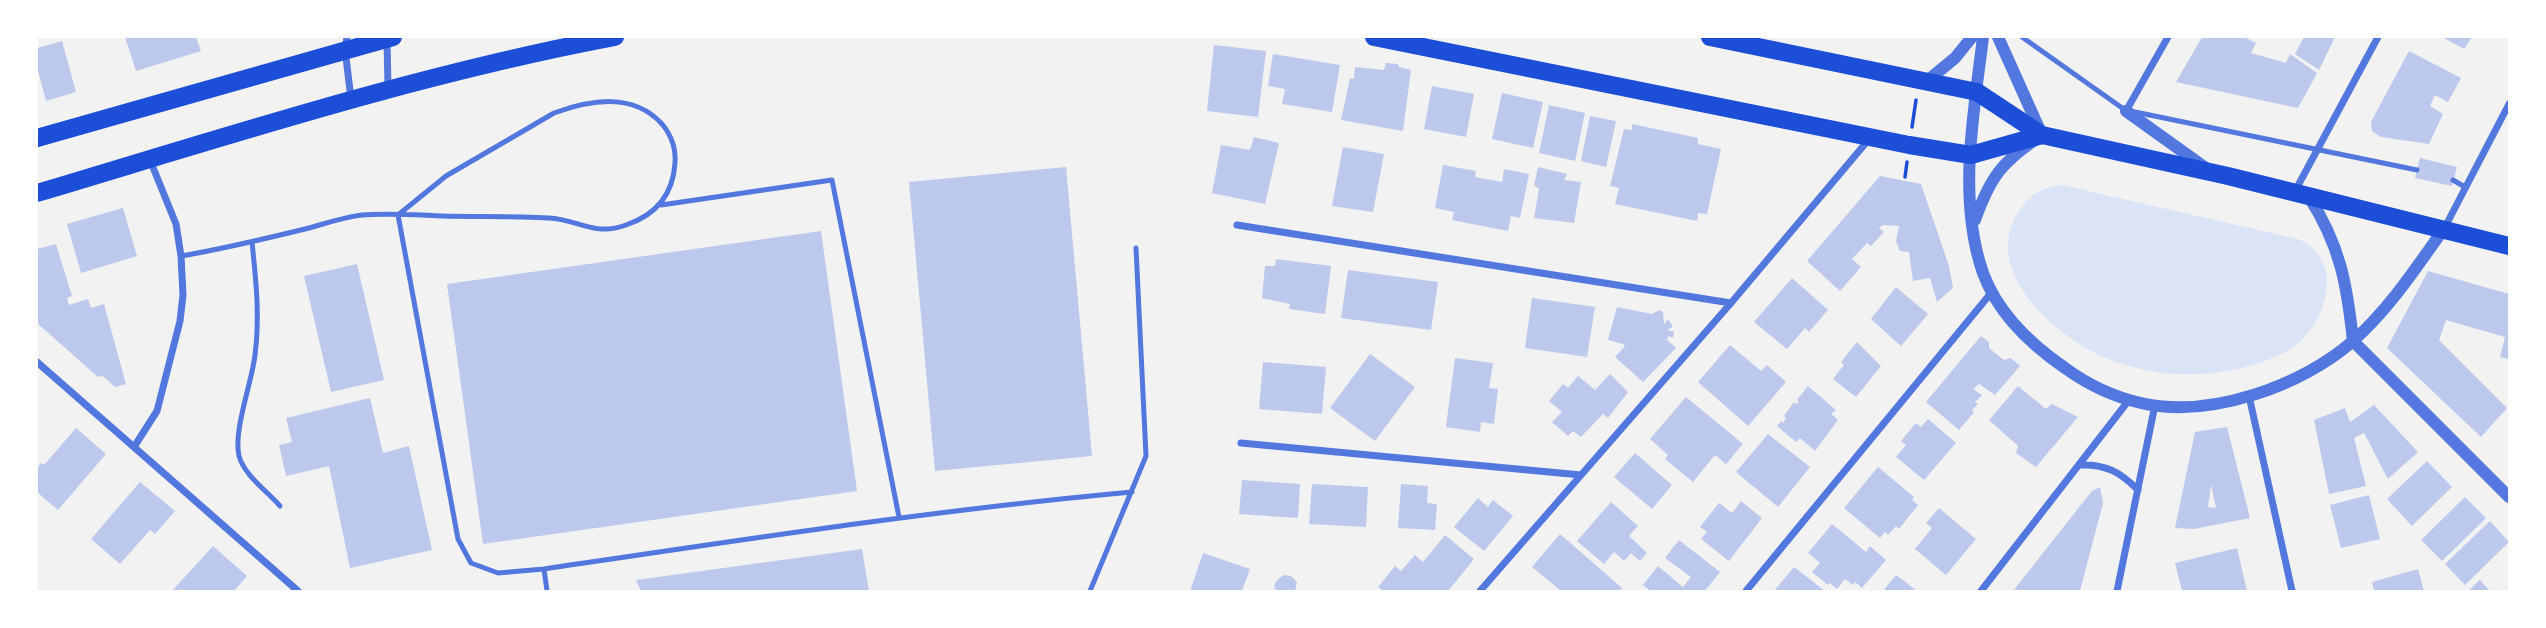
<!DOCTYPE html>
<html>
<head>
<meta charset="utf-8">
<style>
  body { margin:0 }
  #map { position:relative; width:2546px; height:628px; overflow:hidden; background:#f2f2f2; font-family:Figtree,sans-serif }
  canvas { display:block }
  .frame { position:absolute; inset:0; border:38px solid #fff; pointer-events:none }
</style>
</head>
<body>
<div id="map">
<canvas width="2546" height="628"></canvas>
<div class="frame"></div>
</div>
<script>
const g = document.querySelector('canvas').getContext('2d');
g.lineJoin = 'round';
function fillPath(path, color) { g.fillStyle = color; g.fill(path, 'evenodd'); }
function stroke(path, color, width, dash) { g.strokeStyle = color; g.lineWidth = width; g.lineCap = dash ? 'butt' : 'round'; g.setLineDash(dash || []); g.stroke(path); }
fillPath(new Path2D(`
  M2062,185L2298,239C2349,260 2325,333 2284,353C2246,372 2197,378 2155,372C2139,369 2123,365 2108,359C2059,339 1983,275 2016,216C2027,197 2040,187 2062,185Z`), '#dbe4f7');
fillPath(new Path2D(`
  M125,37H196L201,51L136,71Z
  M2202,37H2244L2256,43L2251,53L2286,63L2290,54L2317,73L2298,108L2176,82Z
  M2304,37H2335L2319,70L2295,54Z
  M2442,37H2472L2464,49Z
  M62,41L76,92L46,101L37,67V48Z
  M1214,45L1266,51L1258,117L1207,111Z
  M2409,51L2461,78L2448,102L2435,95L2430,106L2443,114L2429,144L2381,137L2372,131L2371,122Z
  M1273,54L1340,65L1332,112L1282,104L1285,89L1268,86Z
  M1386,63L1398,64L1399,67L1411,70L1403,131L1341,120L1350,78L1354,79L1355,67L1384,70Z
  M1432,86L1474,94L1466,137L1424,129Z
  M1502,93L1543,102L1533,148L1492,139Z
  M1549,105L1585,113L1575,161L1539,153Z
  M1590,116L1616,121L1606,167L1581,161Z
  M1632,124L1698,138V144L1721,149L1707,214L1698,213L1697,221L1615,204L1619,188L1610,186L1624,129L1632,130Z
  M1254,137L1279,143L1265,204L1212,193L1221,145L1250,150Z
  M1343,147L1384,154L1373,212L1332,206Z
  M2420,158L2457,167L2452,186L2415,178Z
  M1443,165L1476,171L1475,177L1502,182L1504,169L1529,174L1520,218L1511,216L1508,231L1452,220L1454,212L1435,208Z
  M1066,167L1092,456L935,471L909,182Z
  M1538,167L1567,174L1564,180L1581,182L1574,223L1534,218L1539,189L1534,185Z
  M1880,176L1921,184L1949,266L1953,288L1937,302L1930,278L1913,281L1909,252L1900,251L1896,241L1899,226L1883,225L1879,228L1884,232L1871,246L1867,243L1852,259L1861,267L1840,291L1807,261Z
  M123,208L137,256L81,273L67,224Z
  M821,231L857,491L483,544L447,284Z
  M56,244L72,296L67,298L69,305L88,299L91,308L104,304L126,384L115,387L103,376L98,377L37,323V249Z
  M1276,259L1331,266L1325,314L1289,309L1290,304L1262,298L1265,266H1275Z
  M357,264L384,380L331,392L304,276Z
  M1348,270L1438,282L1431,330L1341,318Z
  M2428,271L2509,294V359L2500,357L2505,337L2446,320L2439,340L2507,408L2481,437L2387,348Z
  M1792,278L1828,310L1809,332L1805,328L1787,349L1754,322Z
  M1896,287L1928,314L1901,346L1871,319Z
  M1532,298L1595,307L1587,357L1525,348Z
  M1617,307L1652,314L1659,310L1663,312L1664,324L1668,319L1673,327L1668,329L1669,331H1674L1673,338L1668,336L1667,340L1676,348L1643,382L1615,357L1625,346L1623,344L1608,340Z
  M1981,336L1989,342V348L2004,360L2011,358L2020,366L1995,395L1979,384L1973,389L1982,395L1975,402L1978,404L1972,410L1974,412L1959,430L1926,402Z
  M1857,342L1881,366L1856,397L1833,379L1844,365L1841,362Z
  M1730,345L1761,371L1767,365L1786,382L1748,426L1698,382Z
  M1370,354L1415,387L1375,441L1330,408Z
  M1455,358L1493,363L1489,388L1498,389L1494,424L1481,422L1480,432L1446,427Z
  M1263,362L1326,367L1322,414L1259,409Z
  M1610,374L1628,392L1608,418L1603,414L1581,437L1573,431L1568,436L1552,422L1562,412L1549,401L1563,384L1568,388L1578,376L1595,390Z
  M1808,386L1836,410L1831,414L1838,420L1815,451L1800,438L1796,442L1777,426L1781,421L1783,423L1786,418L1784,416L1794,402L1796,404L1799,402L1797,400Z
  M2018,386L2046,409L2052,404L2078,417L2036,467L2016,453L2018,446L1989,420Z
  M1686,397L1743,444L1726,464L1715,455L1693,482L1665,459L1668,455L1650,439Z
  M370,398L383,453L409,446L432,550L350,568L329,466L286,476L279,445L292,442L286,418Z
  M2374,405L2418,452L2388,479L2364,433L2354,438L2366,486L2329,494L2314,420L2345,408L2350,422Z
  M1928,419L1956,443L1924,480L1896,457L1906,445L1901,441L1916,423L1921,427Z
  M2227,427L2250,518L2194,529L2175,528L2195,432ZM2211,485L2216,508L2208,507Z
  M76,428L106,454L58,510L37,492V468L41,463L44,465Z
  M1768,434L1810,467L1778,507L1736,472Z
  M1635,453L1672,485L1652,509L1614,477Z
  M2427,461L2452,487L2412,526L2387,499Z
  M1878,467L1914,497L1912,500L1918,505L1899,529L1896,526L1888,535L1885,532L1880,538L1844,508Z
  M1242,480L1300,484L1298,518L1239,514Z
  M140,482L175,511L155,534L150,530L120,564L91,539Z
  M1312,484L1368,487L1366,527L1309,524Z
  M1401,484L1428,486L1427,503L1437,504L1435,530L1398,528Z
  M2100,487L2103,503L2080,591H2013L2092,491Z
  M2369,495L2380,539L2341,548L2330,505Z
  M2465,497L2486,518L2442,561L2421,540Z
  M1478,498L1488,507L1493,500L1513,516L1484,551L1454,527Z
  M1741,501L1762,518L1729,561L1701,539L1707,532L1700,527L1719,503L1732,513Z
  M1611,502L1638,526L1629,536L1647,553L1640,561L1631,553L1624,561L1614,552L1604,564L1577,541Z
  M1939,508L1976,539L1946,575L1915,549L1932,528L1926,523Z
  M2490,521L2509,542L2465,585L2445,564Z
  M1832,524L1866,552L1870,546L1886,560L1862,588L1855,582L1853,585L1845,579L1837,589L1830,583L1828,585L1812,572L1820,563L1808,553Z
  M1560,534L1622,588L1619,591H1561L1532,567Z
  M1445,535L1474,559L1448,591H1383L1378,587L1395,566L1401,571L1415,555L1423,562Z
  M1679,540L1720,572L1705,591H1651L1643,585L1658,566L1683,587L1691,577L1665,558Z
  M213,546L247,576L234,591H172Z
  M2237,548L2247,591H2182L2175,563Z
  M862,549L869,591H641L636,580Z
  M1203,553L1250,569L1242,591H1190Z
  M1794,567L1825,591H1774Z
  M2418,569L2424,591H2374L2372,582Z
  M1284,575L1291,576L1297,582L1295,591H1276L1274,585L1278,579Z
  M1896,575L1917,591H1883Z
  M2480,580L2490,591H2468Z`), '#bdc9ec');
stroke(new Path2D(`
  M1912,127L1916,100
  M1905,177L1907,162`), '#1d4ed8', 3.5);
stroke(new Path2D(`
  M2022,37L2125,110
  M2135,112L2417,170
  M2453,180L2465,187
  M661,205L832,180L899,517
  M252,242C256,281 260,315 255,355C252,382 233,431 239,456C244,475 268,492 280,506
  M181,256C223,249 264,239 305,229C324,224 344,217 362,215C388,213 416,215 442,216C478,217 513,216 549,218C577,219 594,237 626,225C656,215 673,195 675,163C676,148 672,136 662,124C633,92 590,100 554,113L446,176L398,215L458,539L471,563L498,573L544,569C740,540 935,510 1132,492
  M544,569L547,591
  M1090,591L1146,456L1136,248`), '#5277de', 5);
stroke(new Path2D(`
  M347,37L345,49L351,99
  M387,41L388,88
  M2126,111L2168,37
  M2294,193L2378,37
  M1237,225L1731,303
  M2444,229L2509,104
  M37,362L298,591
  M2249,396L2292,591
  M1241,443L1581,475
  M134,447L157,411L180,321L183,295L181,256L176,224L150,160
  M2080,465C2106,464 2120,472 2138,490
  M1480,591L1731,303L1870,138
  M1746,591L1991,293
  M1981,591L2129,400
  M2117,591L2155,405`), '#5277de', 7);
stroke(new Path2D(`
  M1983,37C1974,113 1957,198 1983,273C1998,314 2030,344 2065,368C2087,384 2114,397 2141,403C2209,419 2302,386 2353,341C2389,309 2416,268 2443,230
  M1927,81L1955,58L1972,37
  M2126,111L2207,169
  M2309,197C2340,245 2347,284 2353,341
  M1975,220C1991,175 2003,161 2042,135L1998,37
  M2353,341L2509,497`), '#5277de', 12);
stroke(new Path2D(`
  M1374,37L1909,145L1971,155L2042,135
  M1710,37L1977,92L2042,135L2228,176L2509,246
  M37,138L393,37
  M37,193C228,136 418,74 615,37`), '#1d4ed8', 18);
</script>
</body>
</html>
